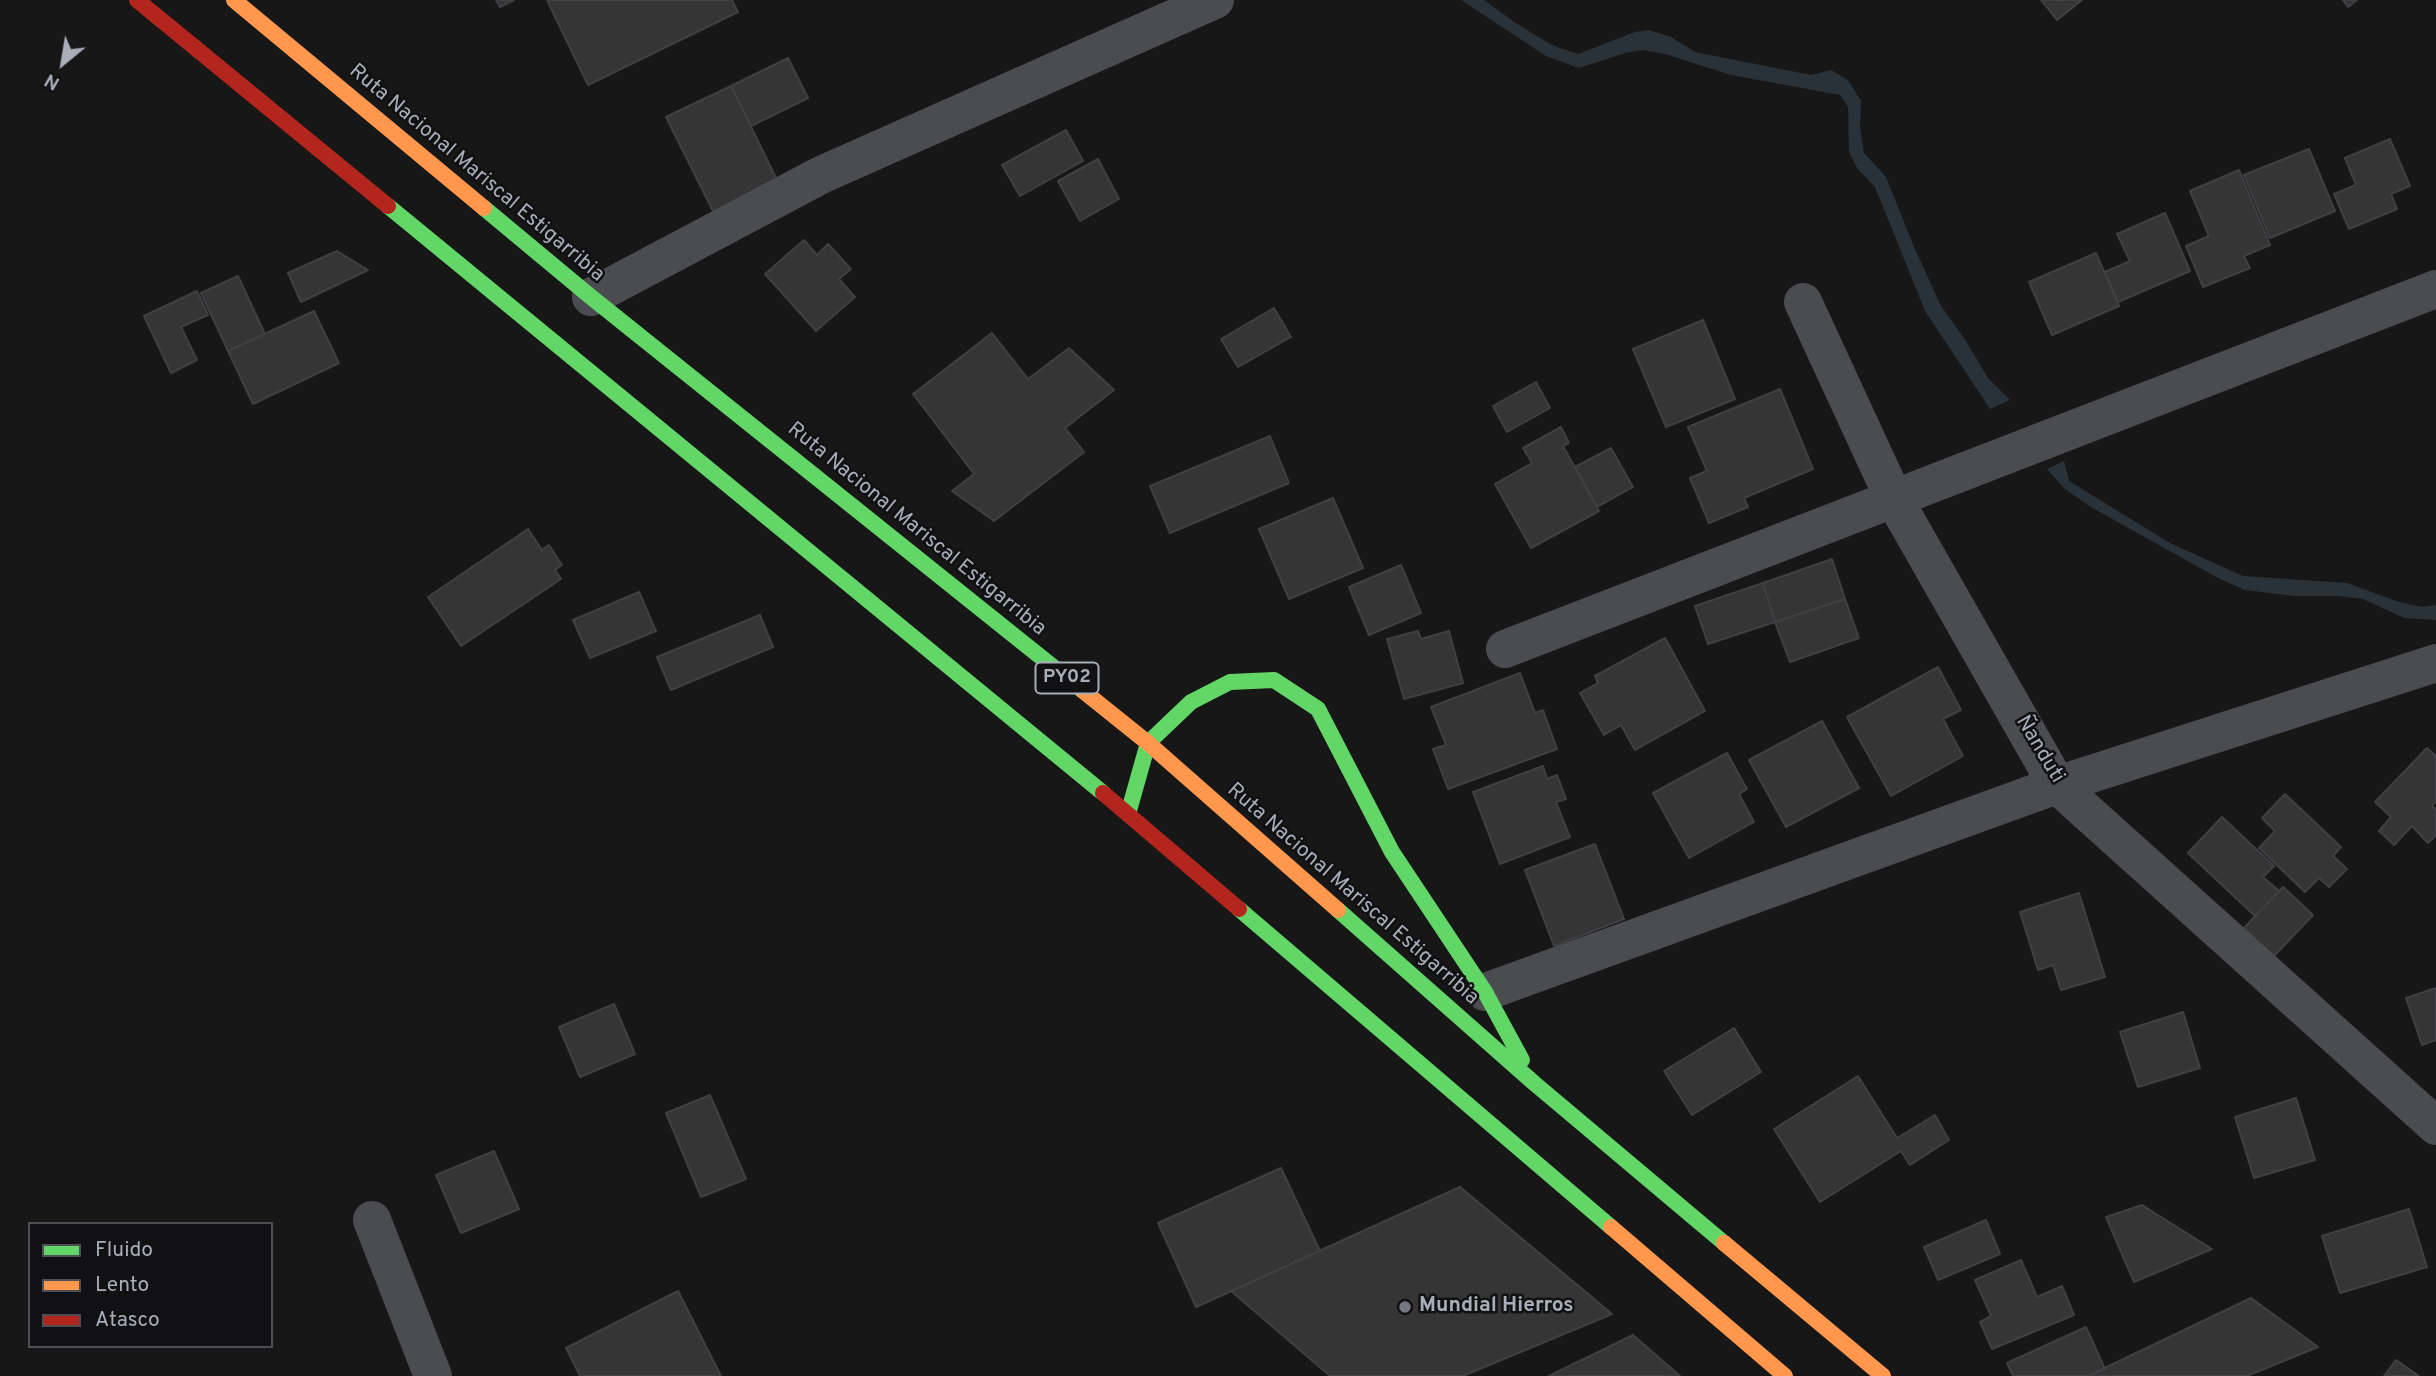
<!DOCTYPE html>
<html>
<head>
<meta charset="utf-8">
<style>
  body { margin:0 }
  #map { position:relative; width:2436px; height:1376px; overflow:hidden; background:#171717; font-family:Overpass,sans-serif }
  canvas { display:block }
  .legend { position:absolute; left:28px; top:1222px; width:245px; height:126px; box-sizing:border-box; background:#111113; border:2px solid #4d4f55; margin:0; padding:9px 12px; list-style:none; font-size:21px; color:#a8adb8 }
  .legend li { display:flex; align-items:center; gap:14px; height:35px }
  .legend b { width:35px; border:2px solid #4d4f55 }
  .north { position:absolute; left:28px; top:28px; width:70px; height:70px; -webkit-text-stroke:5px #111113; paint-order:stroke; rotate:210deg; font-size:19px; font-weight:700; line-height:28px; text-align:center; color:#a8adb8 }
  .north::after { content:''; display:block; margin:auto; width:24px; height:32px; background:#a8adb8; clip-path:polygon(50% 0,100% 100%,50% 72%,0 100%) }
</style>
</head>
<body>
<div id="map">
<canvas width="2436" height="1376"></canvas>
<ul class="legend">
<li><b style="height:9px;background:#63d668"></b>Fluido</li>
<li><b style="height:9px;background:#ff974d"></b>Lento</li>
<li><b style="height:9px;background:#b3261e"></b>Atasco</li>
</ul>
<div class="north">N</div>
</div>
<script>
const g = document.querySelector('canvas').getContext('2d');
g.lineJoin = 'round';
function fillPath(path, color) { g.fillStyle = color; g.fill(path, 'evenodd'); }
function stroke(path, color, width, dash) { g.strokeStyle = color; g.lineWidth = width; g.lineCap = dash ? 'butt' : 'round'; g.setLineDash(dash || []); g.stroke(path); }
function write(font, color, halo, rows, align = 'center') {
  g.font = font + ' Overpass,sans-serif'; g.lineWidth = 5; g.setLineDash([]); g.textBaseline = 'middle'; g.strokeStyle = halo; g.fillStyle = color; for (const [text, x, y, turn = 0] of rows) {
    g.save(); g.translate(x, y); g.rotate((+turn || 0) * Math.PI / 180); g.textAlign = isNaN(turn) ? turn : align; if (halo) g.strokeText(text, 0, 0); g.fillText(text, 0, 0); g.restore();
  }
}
fillPath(new Path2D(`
  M1461,0H1484L1517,24L1552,45L1578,54L1635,32L1649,30L1671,37L1695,52L1811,75L1831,70L1848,80L1861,101L1860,128L1864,153L1886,177L1914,247L1941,306L1966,341L1988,378L2010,400L1990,409L1925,311L1875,187L1857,168L1849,152L1848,107L1840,95L1731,75L1665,54L1643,50L1625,53L1579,68L1546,56Z
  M2064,461L2069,481L2170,543L2243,576L2347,583L2399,602L2423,607L2436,605V620L2404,618L2363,599L2338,596H2295L2245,590L2218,578L2089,506L2064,488L2047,469Z`), '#2a3239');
const building = new Path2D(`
  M496,0H514L500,7Z
  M547,0H732L738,12L588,85Z
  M2041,0H2082L2057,20Z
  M2343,0H2357L2348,7Z
  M788,58L808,98L751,126L731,86Z
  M731,86L778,182L714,213L666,117Z
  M1066,130L1083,161L1020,196L1002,165Z
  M2390,139L2410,186L2391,194L2397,209L2349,229L2334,194L2356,185L2345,158Z
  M2309,149L2335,211L2270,238L2244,175Z
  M1098,159L1119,199L1080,221L1058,181Z
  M2239,170L2270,245L2244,256L2250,268L2203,287L2186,246L2209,236L2190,191Z
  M2165,213L2190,271L2118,302L2105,272L2130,261L2117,234Z
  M804,240L817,255L828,244L851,269L839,279L855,297L816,331L765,274Z
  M337,251L368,270L301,302L288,273Z
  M2096,253L2119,306L2052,335L2029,282Z
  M238,276L265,334L228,351L201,293Z
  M197,291L208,315L181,327L197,360L171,373L144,316Z
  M1274,308L1291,337L1238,367L1221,339Z
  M314,311L339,363L253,404L228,351Z
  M1703,320L1735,399L1666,427L1633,349Z
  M992,333L1028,379L1069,348L1114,390L1065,428L1084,452L994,521L952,491L974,474L913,394Z
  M1536,382L1550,408L1507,432L1493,406Z
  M1780,389L1813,469L1744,498L1748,507L1709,523L1690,478L1707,471L1688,427Z
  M1561,427L1569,443L1563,446L1599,511L1531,548L1495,484L1532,463L1523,448Z
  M1270,436L1289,483L1170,533L1150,486Z
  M1611,448L1633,487L1597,507L1575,467Z
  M1333,498L1363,568L1289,599L1259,529Z
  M528,529L542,550L549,545L562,565L555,570L561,579L461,646L428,597Z
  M1832,559L1845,599L1775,622L1763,583Z
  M1401,565L1421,613L1369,635L1349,587Z
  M1763,583L1775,622L1708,644L1695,606Z
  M639,592L656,631L590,658L573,620Z
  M1845,599L1859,638L1790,662L1775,622Z
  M760,615L773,647L671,690L657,657Z
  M1418,631L1421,639L1449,631L1463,683L1404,699L1387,639Z
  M1665,638L1705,711L1635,750L1621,725L1604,735L1580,693L1598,683L1595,676Z
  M1938,667L1961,710L1943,719L1963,756L1891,796L1847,717Z
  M1520,673L1535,713L1543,710L1557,749L1448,789L1433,749L1446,745L1431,707Z
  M1822,721L1859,788L1786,827L1749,760Z
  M2427,748L2436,756V801L2432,806L2436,810V835L2428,843L2412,826L2394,845L2379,831L2391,817L2375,802Z
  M1727,753L1747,789L1739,794L1754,822L1689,858L1653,793Z
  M1543,766L1547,779L1557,775L1566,799L1556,802L1570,837L1500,864L1473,792Z
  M2285,794L2341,847L2333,856L2347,869L2329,887L2319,878L2305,892L2259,848L2275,831L2262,818Z
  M2222,817L2274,866L2263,877L2279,891L2255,916L2188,853Z
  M1595,844L1624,919L1554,946L1525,870Z
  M2283,887L2313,915L2273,957L2244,928Z
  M2079,893L2105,977L2061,990L2053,965L2038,970L2020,912Z
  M2436,988V1040L2422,1045L2406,998Z
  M614,1004L635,1054L580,1077L559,1027Z
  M2183,1012L2200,1068L2138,1087L2120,1032Z
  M1734,1028L1761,1072L1692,1115L1664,1071Z
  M1858,1076L1897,1138L1935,1115L1949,1140L1910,1165L1901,1151L1820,1202L1774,1129Z
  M710,1095L746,1179L701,1197L666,1113Z
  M2296,1098L2315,1160L2254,1178L2235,1117Z
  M494,1151L519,1209L461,1233L436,1175Z
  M1281,1168L1320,1251L1196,1307L1158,1223Z
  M1460,1187L1612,1314L1463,1376H1330L1231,1291Z
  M2142,1205L2212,1249L2134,1282L2106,1217Z
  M2409,1209L2427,1267L2340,1293L2322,1236Z
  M1986,1220L2000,1254L1938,1280L1924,1247Z
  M2021,1260L2037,1297L2062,1286L2074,1315L1992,1349L1980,1322L1991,1316L1975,1280Z
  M678,1291L721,1376H580L566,1348Z
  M2251,1298L2318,1347L2247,1376H2088Z
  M2086,1327L2105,1369L2088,1376H2013L2007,1363Z
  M1633,1335L1680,1376H1549Z
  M2396,1360L2419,1376H2384Z`);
fillPath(building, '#353536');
stroke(building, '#3f4043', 2);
stroke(new Path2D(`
  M591,297L821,175L1215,0
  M1803,302L1894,499L2057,785L2436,1126
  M1505,649L2436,289
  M1485,992L2057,785L2436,663
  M372,1220L433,1376`), '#4b4c50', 38);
stroke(new Path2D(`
  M388,206L1103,793
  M484,208L591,297L1082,690
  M1128,814L1148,743L1191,702L1230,682L1274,680L1318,709L1392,852L1485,992L1522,1060
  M1239,909L1611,1227
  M1338,910L1534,1083L1724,1243`), '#63d668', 16);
stroke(new Path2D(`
  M234,0L484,208
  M1082,690L1148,743L1338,910
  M1611,1227L1785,1376
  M1724,1243L1883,1376`), '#ff974d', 16);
stroke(new Path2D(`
  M137,0L388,206
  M1103,793L1239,909`), '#b3261e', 16);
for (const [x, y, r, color] of [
  [1405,1307,7,"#757880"]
]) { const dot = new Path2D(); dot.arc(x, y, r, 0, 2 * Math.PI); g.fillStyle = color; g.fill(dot); stroke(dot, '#111113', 2.5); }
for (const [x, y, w] of [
  [1067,678,63]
]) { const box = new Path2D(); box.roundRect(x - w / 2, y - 15.5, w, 31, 5); g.fillStyle = '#111113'; g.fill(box); stroke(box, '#a8adb8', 2); }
write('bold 19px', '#a8adb8', null, [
  ["PY02",1067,678]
]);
write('21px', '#a8adb8', '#111113', [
  ["Ruta Nacional Mariscal Estigarribia",476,174,40],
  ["Ruta Nacional Mariscal Estigarribia",916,530,39],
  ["Ñanduti",2039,750,59],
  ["Ruta Nacional Mariscal Estigarribia",1352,895,41]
]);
write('bold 21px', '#a8adb8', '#111113', [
  ["Mundial Hierros",1419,1307]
], 'left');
</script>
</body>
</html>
